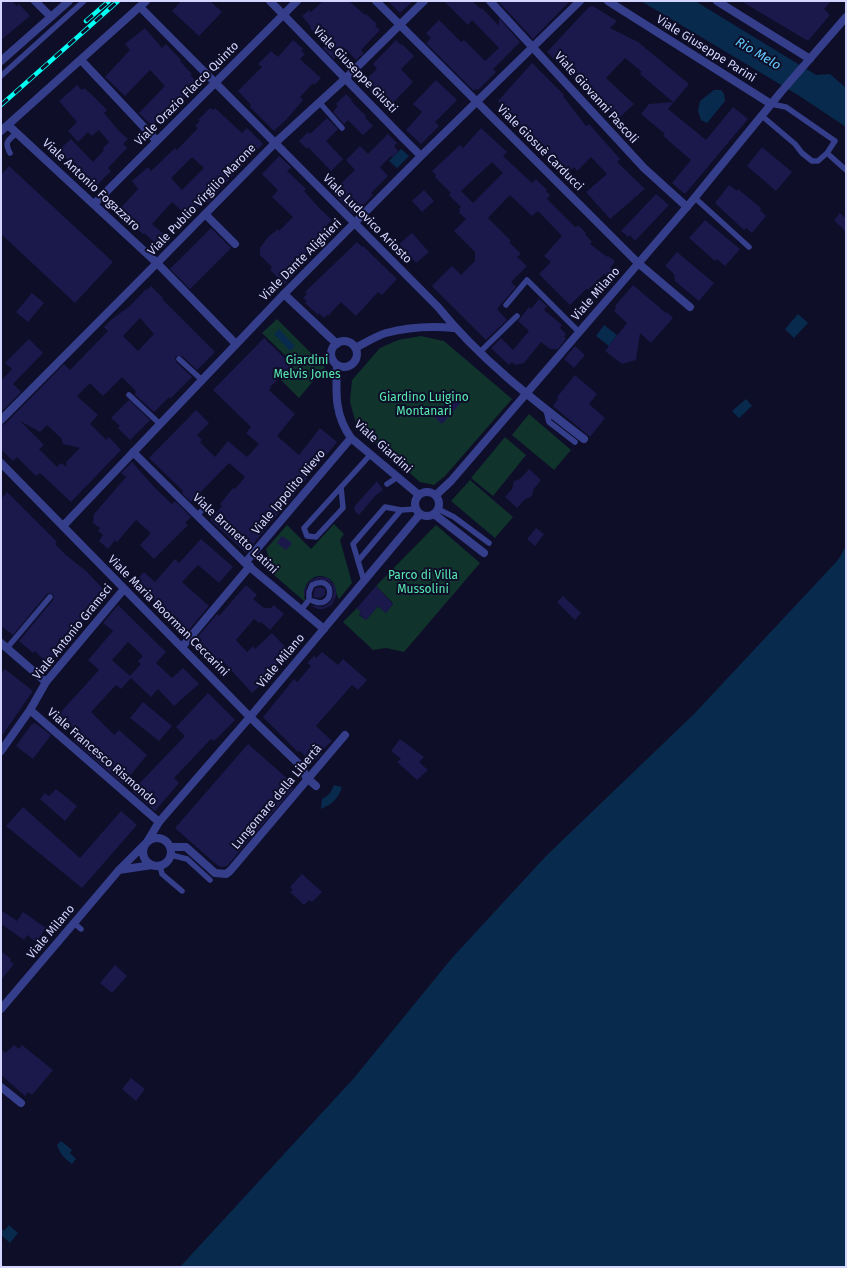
<!DOCTYPE html>
<html>
<head>
<meta charset="utf-8">
<style>
  body { margin:0 }
  #map { position:relative; width:847px; height:1268px; overflow:hidden; background:#0e0e28; font-family:"Fira Sans",sans-serif }
  canvas { display:block }
  .frame { position:absolute; inset:0; border:2px solid #d5d6ff; pointer-events:none }
</style>
</head>
<body>
<div id="map">
<canvas width="847" height="1268"></canvas>
<div class="frame"></div>
</div>
<script>
const g = document.querySelector('canvas').getContext('2d');
g.lineJoin = 'round';
function fillPath(path, color) { g.fillStyle = color; g.fill(path, 'evenodd'); }
function stroke(path, color, width, dash) { g.strokeStyle = color; g.lineWidth = width; g.lineCap = dash ? 'butt' : 'round'; g.setLineDash(dash || []); g.stroke(path); }
function write(font, color, halo, rows, align = 'center') {
  g.font = font + ' "Fira Sans",sans-serif'; g.lineWidth = 4; g.setLineDash([]); g.textBaseline = 'middle'; g.strokeStyle = halo; g.fillStyle = color; for (const [text, x, y, turn = 0] of rows) {
    g.save(); g.translate(x, y); g.rotate((+turn || 0) * Math.PI / 180); g.textAlign = isNaN(turn) ? turn : align; if (halo) g.strokeText(text, 0, 0); g.fillText(text, 0, 0); g.restore();
  }
}
fillPath(new Path2D(`
  M277,319L325,367L299,398L280,379L294,364L262,333Z
  M421,336L444,341L512,399L445,476L434,485L420,482L357,427L350,402L352,380L380,348L398,340Z
  M529,414L571,450L554,470L512,435Z
  M505,437L526,455L493,496L471,478Z
  M470,480L513,517L495,538L451,501Z
  M334,524L344,534L340,540L352,583L339,599C335,594 337,587 332,581C318,568 300,582 305,600L304,601L267,569L269,558L266,549L287,525L311,549Z
  M436,525L480,563L404,652L386,648L373,650L343,622L357,608L361,612L359,615L366,620L378,606L386,613L393,603L376,586Z`), '#10332c');
fillPath(new Path2D(`
  M641,1H695L816,75L830,74L846,88V127L798,95Z
  M714,90H721L724,94L725,101L707,123L701,120L698,111L700,101Z
  M401,149L409,156L397,168L389,161Z
  M798,314L808,323L794,338L785,329Z
  M604,325L617,335L609,346L596,336Z
  M279,329L295,346L290,351L274,334Z
  M746,399L752,406L739,418L732,411Z
  M846,546V1267H180L354,1078L452,958L546,856L695,713L838,560Z
  M334,785L342,787C338,799 332,804 321,809L322,799C329,796 331,792 334,785Z
  M61,1141L72,1150L70,1153L76,1159L72,1164C65,1159 60,1154 57,1145Z
  M9,1225L18,1233L10,1243L1,1235V1228L4,1231Z`), '#082b4d');
fillPath(new Path2D(`
  M1,1H12L17,6L19,4L30,16L1,40Z
  M181,1H210L222,12L199,36L172,11Z
  M323,1H349L365,15L366,14L377,24L375,26L380,30L361,50L364,53L356,60L345,48L334,59L323,48L326,45L310,28L311,27L302,16L309,10L311,12Z
  M388,1H413L400,13Z
  M444,1H472L481,9L482,8L499,26V18L520,42L493,69L496,72L479,89L473,90L426,43L431,38L426,33L439,20L461,42L464,40L485,61L499,48L472,20L468,25Z
  M498,1H570L533,39Z
  M741,1H831L824,9L830,15L808,41Z
  M593,6L617,21L610,28L638,42L689,84L668,109L706,140L733,107L748,119L685,194L672,183L691,160L663,136L665,134L641,114L649,104L673,102L640,74L642,72L625,58L606,78L634,104L618,119L592,91L588,95L571,75L570,76L547,52L589,7Z
  M145,28L162,48L166,44L181,60L180,61L192,74L190,75L199,84L170,112L169,111L157,123L156,122L152,126L139,113L165,86L150,70L125,96L105,77L130,50L125,44Z
  M293,40L303,49L301,51L305,54L300,59L321,78L314,85L313,83L300,97L303,100L286,120L274,131L250,107L251,105L238,91L262,67L258,64L271,51L278,57Z
  M396,40L401,45L402,44L414,56L401,69L413,82L387,109L362,83L377,69L373,64Z
  M532,63L564,95L563,96L586,126L589,124L620,159L617,162L645,189L610,219L586,192L607,174L591,157L577,171L574,167L565,176L551,162L552,161L530,140L532,138L498,107L501,104L498,101Z
  M436,80L457,100L435,122L439,126L421,144L406,130L422,112L413,104Z
  M77,85L82,90L84,88L90,93L107,110L104,113L119,131L128,139L123,144L127,148L108,168L111,171L96,186L75,165L74,167L59,150L71,139L93,162L104,150L103,148L109,142L99,130L92,136L88,132L78,142L68,131L77,122L59,101Z
  M346,94L352,100L351,101L366,116L365,118L373,126L363,135L348,120L344,124L343,123L333,112L338,106L336,104Z
  M210,108L213,110L215,108L242,133L247,128L263,144L234,174L208,203L205,200L188,217L172,202L152,224L171,240L162,249L144,233L143,234L117,212L138,189L132,181L148,167L151,171L175,148L177,150L198,128L195,126L200,121L198,120ZM192,157L204,168L182,190L171,178Z
  M327,118L338,129L326,141L343,159L331,171L308,147L307,149L299,141L308,132L310,134Z
  M481,128L507,152L503,156L532,183L536,179L547,190L546,191L550,195L547,199L575,227L579,226L586,233L585,234L592,242L590,244L607,257L608,256L615,261L610,268L612,270L607,276L604,274L588,290L586,289L570,305L539,274L551,262L544,256L562,236L538,211L532,216L510,195L488,218L511,241L509,242L521,254L517,257L527,266L511,282L516,287L497,309L507,320L486,340L432,286L452,266L461,275L475,261V252L454,231L466,219L459,213L460,211L459,209L461,207L449,195L451,193L435,177L436,175L432,171L460,145L463,148ZM492,162L503,173L473,203L461,191Z
  M388,134L397,143L394,146L398,151L393,157L391,156L380,167L388,176L371,193L373,195L354,215L332,192L355,170L346,160L360,146L368,154Z
  M762,147L792,172L776,191L747,166Z
  M279,156L291,167L287,171L306,189L304,191L320,209L332,220L325,227L328,230L306,254L310,258L285,284L270,270L272,267L260,255V248L268,237L278,229L279,231L293,217L272,197L278,190L262,174Z
  M9,166L113,262L75,303L1,234V175Z
  M729,185L737,191L738,189L761,208L760,210L766,216L752,233L746,228L744,230L715,203Z
  M424,190L434,201L422,212L412,201Z
  M656,194L669,205L635,241L630,235L628,237L621,231Z
  M840,213L846,219V232L834,220Z
  M705,220L740,249L725,266L717,259L715,261L689,238Z
  M211,228L231,248L190,289L170,269Z
  M412,233L429,252L416,263L399,244Z
  M357,242L362,247L363,246L397,279L382,295L378,292L356,316L341,302L328,316L327,315L324,318L319,313L318,315L305,303L307,301L303,298L307,294L305,292Z
  M677,252L714,283L699,301L675,281L674,274L665,266Z
  M633,285L666,313L667,312L673,318L651,343L640,333L636,360L622,364L605,351L627,323L614,311L616,308L615,306Z
  M151,286L163,298L162,299L215,352L197,370L182,356H176L175,358L176,362L192,377L171,398L169,397L154,412L134,394L136,393L135,390L122,377L103,396L90,383L77,396L98,415L90,424L106,440L109,437L121,450L71,502L40,473L36,476L17,457L13,461L1,449V425L5,424L64,364L70,370L108,331L104,327L112,319L130,306L146,289L147,290ZM140,318L154,334L138,351L123,336ZM20,421L40,432L47,425L61,438L63,444L80,448L66,462L67,467L61,463L57,467L39,449L44,445Z
  M32,293L44,303L28,322L16,312Z
  M539,299L547,306L544,310L562,325L560,328L566,334L564,337L566,339L558,349H550L541,342L524,363L515,365L512,362L509,365L491,348L501,338L513,350L529,331L518,321L529,307L531,309Z
  M264,338L292,365L270,387L271,388L269,390L295,414L277,436L299,455L320,428L337,442L246,553L210,520L222,506L220,504L233,488L235,489L245,477L229,463L191,502L182,493L183,491L149,458L196,410L209,423L197,435L202,440L200,442L215,457L228,441L247,457L259,444L246,433L251,427L213,390Z
  M29,339L43,353L13,384L21,392L1,412V381L12,369L5,363Z
  M575,346L585,355L574,368L564,359Z
  M575,375L597,394L589,404L605,418L590,437L553,406L558,399L557,397Z
  M451,390L464,399L442,424L434,417L446,403L445,399Z
  M129,400L150,420L130,440L118,428L120,426L111,418Z
  M132,462L156,489L172,504L175,501L191,517L185,523L188,525L154,559L140,545L151,533L136,520L117,542L115,540L108,549L99,541L103,535L98,531L100,528L93,523L94,514L126,477L121,473Z
  M529,469L541,480L533,490L532,496L529,498L525,499L517,508L505,497L512,489L514,481L520,479Z
  M377,481L383,490L375,496L359,515L355,511L354,507Z
  M7,492L57,542L55,544L67,556L86,571L107,593L79,627L77,625L64,646L49,665L35,651L33,653L19,641L53,600L54,596L52,594L49,593L47,594L13,635L1,626V499Z
  M536,528L544,534L535,546L527,539Z
  M282,536L292,543L286,550L277,543Z
  M201,539L233,567L219,583L198,565L182,582L209,606L187,632L182,627L179,630L166,617L168,614L162,609L163,608L143,590L141,593L132,585L144,572L155,582L175,559L179,563Z
  M318,577L328,578L335,586L336,591V596L332,605L323,609H318L310,605H311L322,607L327,605L332,600L334,591L332,585L328,581L319,579L309,582L305,591V598L304,595V590L309,581Z
  M246,585L257,595L253,599L264,608H271L274,605L284,614L270,630L261,622L259,623L254,619L236,640L247,652L253,646L255,649L272,633L290,652L268,675L270,677L252,693L220,658L216,662L195,640L217,614L219,616Z
  M376,586L393,604L386,613L378,606L366,620L359,614L361,612L357,608Z
  M320,587L325,589V595L320,598L313,597L315,588Z
  M563,596L581,613L575,620L557,602Z
  M118,605L166,652L156,663L172,678L183,668L199,684L174,706L158,689L151,697L131,678L121,689L116,685L91,712L114,735L119,730L147,755L123,784L74,741L80,734L58,715L99,670L88,660L113,631L103,623ZM128,642L143,656L138,661L141,664L130,676L112,660Z
  M322,652L338,665L343,659L367,680L358,690L352,685L316,726L332,741L320,752L322,754L312,763L300,751L298,752L263,717L294,679L297,682L311,666L307,663L314,656L316,658Z
  M5,669L33,691L1,737V673Z
  M208,693L235,720L214,741L211,739L174,778L179,783L155,811L132,791L185,736L176,727Z
  M143,702L172,726L159,741L130,718Z
  M35,723L51,735L33,759L16,746L32,724Z
  M400,739L424,757L419,762L428,770L417,780L397,762L401,759L391,751Z
  M248,744L288,779L292,784L293,789L227,866L221,867L217,865L175,828Z
  M56,789L77,806L65,821L40,799L45,793L49,796Z
  M23,807L80,858L121,811L137,825L82,888L6,826Z
  M302,874L322,892L312,902L309,900L304,905L290,892L293,890L290,887Z
  M1,910L17,921L23,912L46,928L36,942L27,935L24,940L1,924Z
  M1,951L11,959L10,961L14,964L1,980Z
  M115,965L127,976L112,993L100,983Z
  M14,1045L19,1049L22,1045L53,1070L32,1095L28,1092L25,1096L1,1075V1049L5,1053Z
  M131,1078L145,1089L136,1101L122,1089Z`), '#1b184b');
stroke(new Path2D(`
  M1,76L84,1
  M319,102L342,128
  M762,116L795,144L802,153L812,161H818L827,153L835,141L786,107L771,104
  M10,153C4,142 8,140 17,133
  M827,153L846,170
  M695,198L749,247
  M506,305L527,280L579,332
  M480,352L517,316
  M179,359L202,380
  M129,395L160,424
  M546,410L549,422L575,442
  M387,484L398,477
  M341,487L343,508L316,537L307,536L304,528L371,454
  M438,509L454,517L489,543
  M197,516L203,509
  M358,561L401,510
  M364,581L353,544L385,507L401,510L416,509
  M301,610L309,600V592L312,585C336,573 335,611 313,601
  M7,648L50,597
  M171,855L187,859L210,880
  M160,866L162,874L182,891
  M74,923L81,929`), '#353e8b', 5.5);
stroke(new Path2D(`
  M402,137L421,156
  M1,420L157,263L236,344
  M133,452L245,563L324,629
  M1,463L250,717L302,767L306,777L316,786
  M63,526L284,294L421,156L580,1
  M245,563L351,438
  M182,647L250,566
  M46,682L124,589`), '#353e8b', 8);
stroke(new Path2D(`
  M35,1L51,17
  M270,1L402,137
  M376,1L638,263L690,307
  M490,1L644,168L687,207
  M717,1L810,59
  M140,7L438,307C479,358 532,399 584,439
  M81,60L157,141
  M8,125L157,263L275,143L346,78L424,1
  M1,131L146,1
  M94,204L297,1
  M205,214L235,244
  M284,294L337,344
  M331 354a13 13 0 1 1 26 0a13 13 0 1 1-26 0Z
  M355,348C365,343 376,336 386,333C409,327 431,326 454,328
  M337,365C336,392 334,414 351,438L419,495
  M434,514L484,553
  M1,643L46,682L30,710L1,751
  M30,710L159,822
  M171,847H186L215,873L226,874L230,871L345,735
  M1,1087L21,1103`), '#353e8b', 8);
stroke(new Path2D(`
  M608,1L771,104
  M1,61L69,1
  M415 504a12 12 0 1 1 24 0a12 12 0 1 1-24 0Z
  M436,495L451,481L692,201L781,92L846,17
  M143 852a14 14 0 1 1 28 0a14 14 0 1 1-28 0Z
  M119,870L152,865
  M1,1009L119,870L147,842L159,822L250,717L420,514`), '#353e8b', 8);
const rail = new Path2D(`
  M86,21L109,1
  M1,105L118,1`);
stroke(rail, '#01fff4', 4.5);
stroke(rail, '#0e0e28', 3, [9]);
write('12px', '#d5d6ff', '#0e0e28', [
  ["Viale Giuseppe Parini",706,49,32],
  ["Viale Giuseppe Giusti",355,70,46],
  ["Viale Orazio Flacco Quinto",187,94,-45],
  ["Viale Giovanni Pascoli",596,98,48],
  ["Viale Giosuè Carducci",540,148,45],
  ["Viale Antonio Fogazzaro",91,185,43],
  ["Viale Publio Virgilio Marone",202,200,-46],
  ["Viale Ludovico Ariosto",367,219,45],
  ["Viale Dante Alighieri",301,260,-45],
  ["Viale Milano",596,294,-49],
  ["Viale Giardini",383,447,42],
  ["Viale Ippolito Nievo",289,492,-50],
  ["Viale Brunetto Latini",235,534,43],
  ["Viale Maria Boorman Ceccarini",168,616,45],
  ["Viale Antonio Gramsci",73,632,-51],
  ["Viale Milano",281,661,-50],
  ["Viale Francesco Rismondo",102,757,41],
  ["Lungomare della Libertà",277,797,-50],
  ["Viale Milano",51,932,-50]
]);
write('12px', '#56e9af', '#0e0e28', [
  ["Giardini",307,361],
  ["Melvis Jones",307,375],
  ["Giardino Luigino",424,398],
  ["Montanari",424,412],
  ["Parco di Villa",423,576],
  ["Mussolini",423,590]
]);
write('italic 13px', '#63cdff', '#0e0e28', [
  ["Rio Melo",758,54,31]
]);
</script>
</body>
</html>
